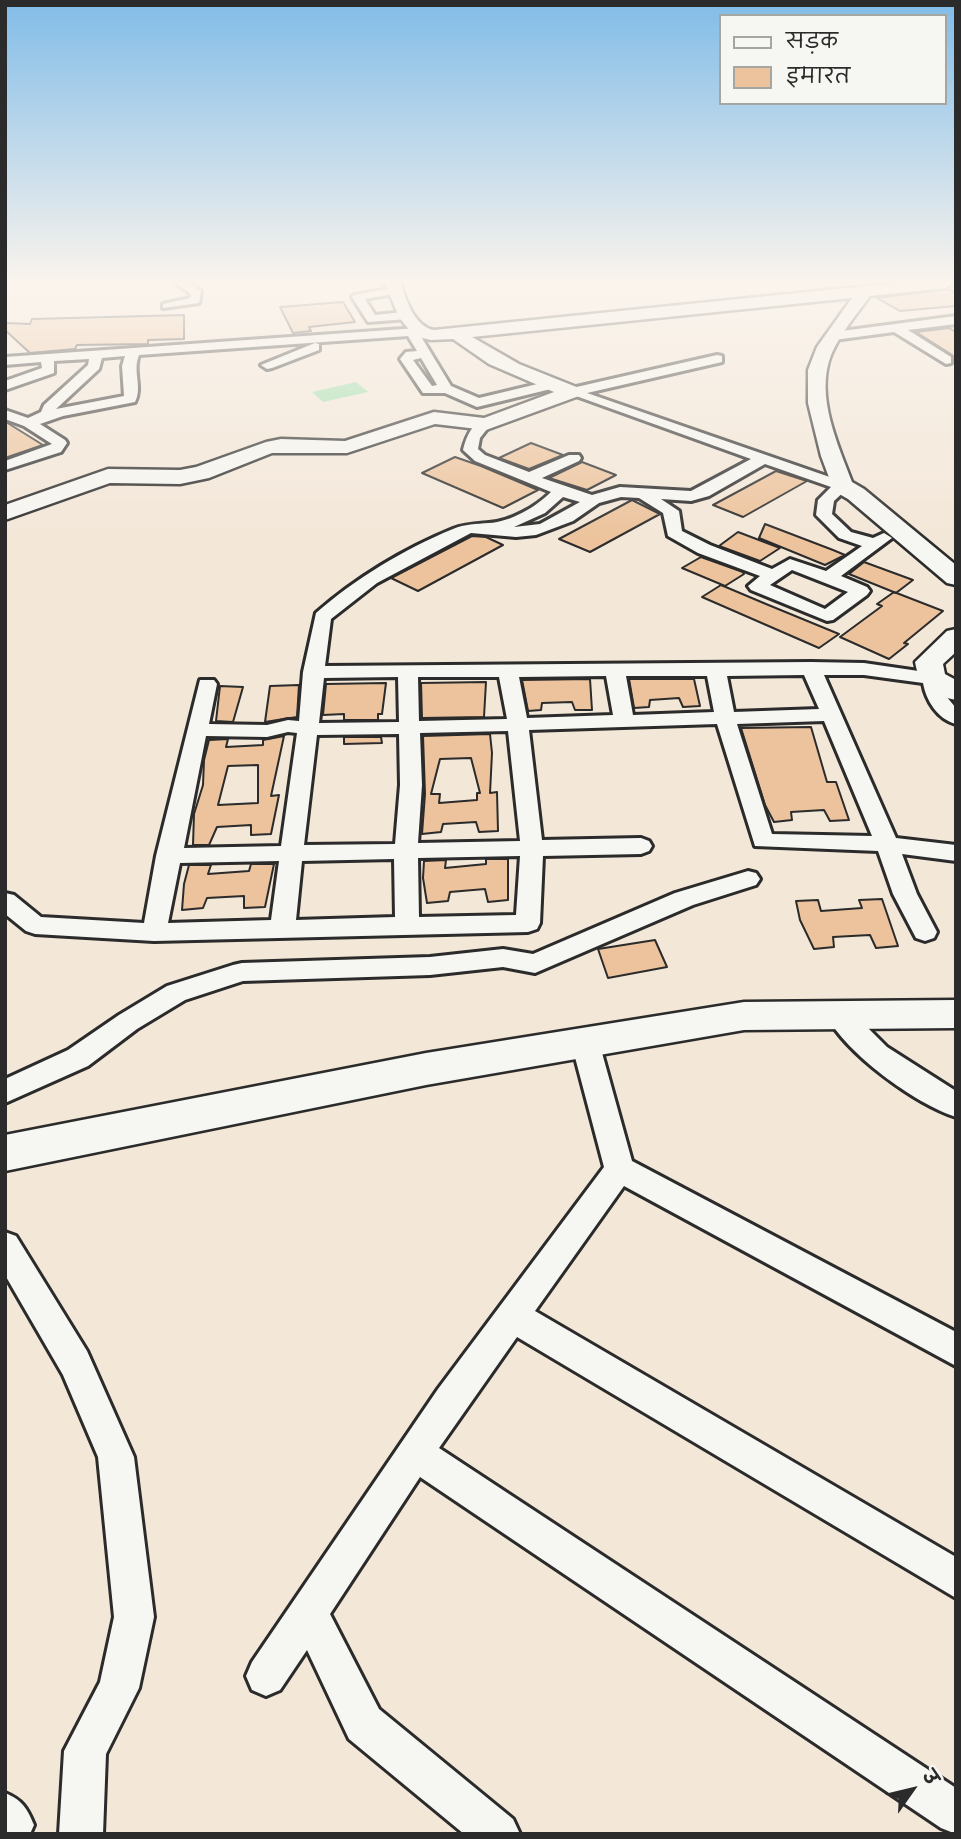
<!DOCTYPE html>
<html>
<head>
<meta charset="utf-8">
<style>
  body { margin:0 }
  #map { position:relative; width:961px; height:1839px; overflow:hidden; background:#f3e7d8; font-family:Mynerve,"Playpen Sans Deva",sans-serif }
  canvas { display:block }
  .frame { position:absolute; inset:0; border:7px solid #2b2b2b; pointer-events:none }
  .legend { position:absolute; left:719px; top:14px; width:228px; height:91px; box-sizing:border-box; background:#f6f6f2; border:2px solid #a5a5a2; margin:0; padding:9px 12px; list-style:none; font-size:21px; color:#2b2b2b }
  .legend li { display:flex; align-items:center; gap:14px; height:35px }
  .legend b { width:35px; border:2px solid #a5a5a2 }
  .north { position:absolute; left:877px; top:1755px; width:70px; height:70px; -webkit-text-stroke:5px #f6f6f2; paint-order:stroke; rotate:56deg; font-size:19px; font-weight:700; line-height:28px; text-align:center; color:#2b2b2b }
  .north::after { content:''; display:block; margin:auto; width:24px; height:32px; background:#2b2b2b; clip-path:polygon(50% 0,100% 100%,50% 72%,0 100%) }
</style>
</head>
<body>
<div id="map">
<canvas width="961" height="1839"></canvas>
<div class="frame"></div>
<ul class="legend">
<li><b style="height:9px;background:#f6f6f2"></b>सड़क</li>
<li><b style="height:19px;background:#ecc39c"></b>इमारत</li>
</ul>
<div class="north">उ</div>
</div>
<script>
const g = document.querySelector('canvas').getContext('2d');
g.lineJoin = 'round';
function fillPath(path, color) { g.fillStyle = color; g.fill(path, 'evenodd'); }
function stroke(path, color, width, dash) { g.strokeStyle = color; g.lineWidth = width; g.lineCap = dash ? 'butt' : 'round'; g.setLineDash(dash || []); g.stroke(path); }
fillPath(new Path2D(`
  M356,382L368,392L323,402L312,392Z`), '#99dda9');
const building = new Path2D(`
  M949,289L956,293V306L900,311L877,298Z
  M343,302L355,322L309,327L311,331L293,333L280,307Z
  M184,315V339L148,340V344L77,345L75,349L30,353L5,330V323L30,324L32,319Z
  M949,328L956,332V361L952,355L916,332Z
  M6,422L43,445L5,458Z
  M531,443L563,455L529,469L499,458Z
  M455,457L481,466L538,490L503,508L422,473Z
  M582,462L616,475L587,490L549,478Z
  M776,471L807,481L743,517L713,505Z
  M632,500L660,514L590,552L559,539Z
  M765,524L833,550L845,555L825,565L759,538Z
  M738,532L780,548L760,561L719,546Z
  M472,536L486,537L503,545L418,591L391,578Z
  M701,557L743,572L744,574L725,586L682,568Z
  M864,562L913,580L896,593L849,574Z
  M721,585L766,604L839,634L819,648L702,597Z
  M894,592L943,611L904,643L908,644L889,659L840,637L882,606L877,604Z
  M590,679L592,710H575L572,702L542,703L541,710L528,711L522,680Z
  M629,679H694L700,706L683,707L679,698L650,700L649,707L634,708Z
  M486,682L484,717L422,718L421,683Z
  M386,683L382,714H378V720H344V714L323,715L326,684Z
  M299,685L297,717L265,722L270,686Z
  M220,686L243,687L233,722L216,721Z
  M811,727L827,782H836L849,820L830,821L824,810L791,812L792,820L774,822L765,805L741,728Z
  M490,734L492,753L490,793L497,792L498,831L479,832L476,822L443,824L441,832L422,834L425,794L423,736ZM471,758L480,793H477V800L439,803L440,794H431L440,759Z
  M284,736L271,796L279,795L271,834L251,835V825L217,827L209,845H193L194,814L203,785L204,760L209,740L228,739L226,747L263,745V740ZM258,765V803L218,805L228,766Z
  M344,737H381L382,743L344,744Z
  M486,859H508V900L488,902L485,889L450,892L448,901L427,903L423,878L424,861L446,860L445,868L486,864Z
  M251,864H274L265,907L244,908V896L207,898L203,908L182,910L184,884L189,865H211L208,874L249,871Z
  M882,899L898,946L876,948L870,935L833,937L834,947L814,949L800,920L796,901L818,900L821,911L862,908L859,900Z
  M655,940L667,967L608,978L598,949Z`);
fillPath(building, '#ecc39c');
stroke(building, '#2b2b2b', 2);
const street = new Path2D(`
  M176,283H189L201,291L199,303L163,308V304L190,298L191,294Z
  M394,288L398,289V293L365,299L375,315L403,312L409,316L407,319L368,322L352,297L354,295Z
  M956,316V324L908,330L951,357V363L946,364L894,332L834,340L828,336L834,332Z
  M418,328L424,332L420,335L451,386L479,398L550,381L557,385L555,388L477,407L445,393H423L400,359L406,352L417,351L408,336L139,355C132,371 143,387 135,402L63,416L40,424L65,440L67,443L61,452L5,470V461L52,444L24,426L5,419V410L28,418L41,412L44,405L88,365L89,359L54,361V373L5,390V381L42,368L41,362L5,365V357ZM125,356L122,366L124,396L56,409L99,369L102,358ZM421,358L437,385L432,386L413,360Z
  M315,343L319,344V350L272,368L267,369L261,365Z
  M717,355L722,356V362L587,393L847,483L850,486L834,501L832,514L851,532L873,538L884,533L892,538L841,576L867,587L870,591L867,595L833,620L827,621L751,590L748,586L760,576L698,553L668,536L663,513L639,498L621,497L599,503L573,521L536,535L516,537L471,533L377,583L331,619L325,666L811,662L864,663L939,674L946,696L956,708V724C937,719 926,700 923,683L864,675H824L896,838L956,845V861L902,854L917,894L937,932L934,938L925,941L916,938L893,894L878,851L755,846L717,724L529,730L542,840L641,838L649,841L652,846L649,851L641,854L543,856L540,923L537,929L528,932L154,941L35,934L26,931L5,914V893L14,895L41,917L144,923L156,856L200,680H214L217,684L209,724L267,725L288,720L299,721L303,672L316,613C355,579 404,549 453,529C465,524 476,524 489,523C510,522 536,507 551,492L475,461L463,450C466,438 471,424 484,420L491,424L480,438L478,449L485,455L529,472L569,455H579L581,458L579,461L542,478L592,495L620,487L691,491L751,459L565,392L572,388ZM765,464L831,487L818,500L816,515L839,538L862,546L826,571L790,559L772,569L710,545L682,531L679,511L661,499L691,501L709,496ZM563,497L580,502L540,524L514,527L545,513ZM792,570L848,592L825,609L770,585ZM804,675L819,709L734,712L727,676ZM606,676L613,715L527,718L519,677ZM626,676H707L714,712L633,715ZM398,677L399,722L319,723L324,678ZM418,677H499L507,719L419,721ZM824,721L872,836L772,834L737,724ZM508,731L520,841L418,843L422,785L420,733ZM288,732L297,733L281,846L184,848L206,736L267,737ZM399,734L400,785L395,844L304,845L317,735ZM520,856L516,915L419,917L418,858ZM394,859L395,917L296,920L302,861ZM279,861L271,920L168,923L180,863Z
  M748,871L756,873L760,879L756,885L693,905L535,973L503,967L430,975L243,981L185,1000L137,1029L88,1066L5,1103V1079L68,1050L119,1015L167,986L233,965L242,963L430,957L503,949L533,954L675,893Z
  M839,1005L848,1008L887,1047L956,1091V1117C914,1103 847,1054 826,1015L830,1008Z
  M585,1031L595,1035L599,1042L632,1161L956,1332V1366L624,1186L535,1311L956,1557V1598L517,1337L439,1448L956,1788V1834L941,1828L420,1477L330,1614L379,1709L513,1819L520,1834H464L349,1739L307,1650L280,1690L266,1696L252,1690L246,1676L252,1662L438,1389L604,1167L571,1042L575,1035Z
  M5,1232L16,1236L87,1351L134,1457L154,1617L139,1688L106,1754L103,1834H59L64,1751L100,1682L114,1617L98,1457L63,1375L5,1275Z
  M5,1793C22,1800 27,1808 34,1825L30,1834H5Z`);
const secondary = new Path2D(`
  M385,283H401C405,299 415,327 434,330L896,283H953L945,288L870,296C856,315 840,334 831,355C815,396 838,445 852,482L864,489L956,565V585L947,583L848,499L834,491L821,456L808,403V370L817,347L852,298L472,337L519,364L579,388L582,392L579,396L486,430L435,424L347,453H272L209,478L180,484L110,483L5,520V505L108,469L180,470L196,467L266,442L281,439L345,441L434,412L484,418L554,392L489,364L453,339L431,340L414,336L399,317Z
  M956,629V652L943,664L945,674L956,680V700C932,695 919,686 915,662L947,631Z
  M956,1000V1028L744,1030L426,1085L5,1171V1135L426,1053L744,1002Z`);
stroke(street, '#2b2b2b', 6);
stroke(secondary, '#2b2b2b', 5);
fillPath(street, '#f6f6f2');
fillPath(secondary, '#f6f6f2');
const sky = g.createLinearGradient(0, 0, 0, 541);
sky.addColorStop(0, '#81bce8');
sky.addColorStop(0.52, '#faf4ed');
sky.addColorStop(1, '#faf4ed00');
g.fillStyle = sky;
g.fillRect(0, 0, 961, 541);
</script>
</body>
</html>
